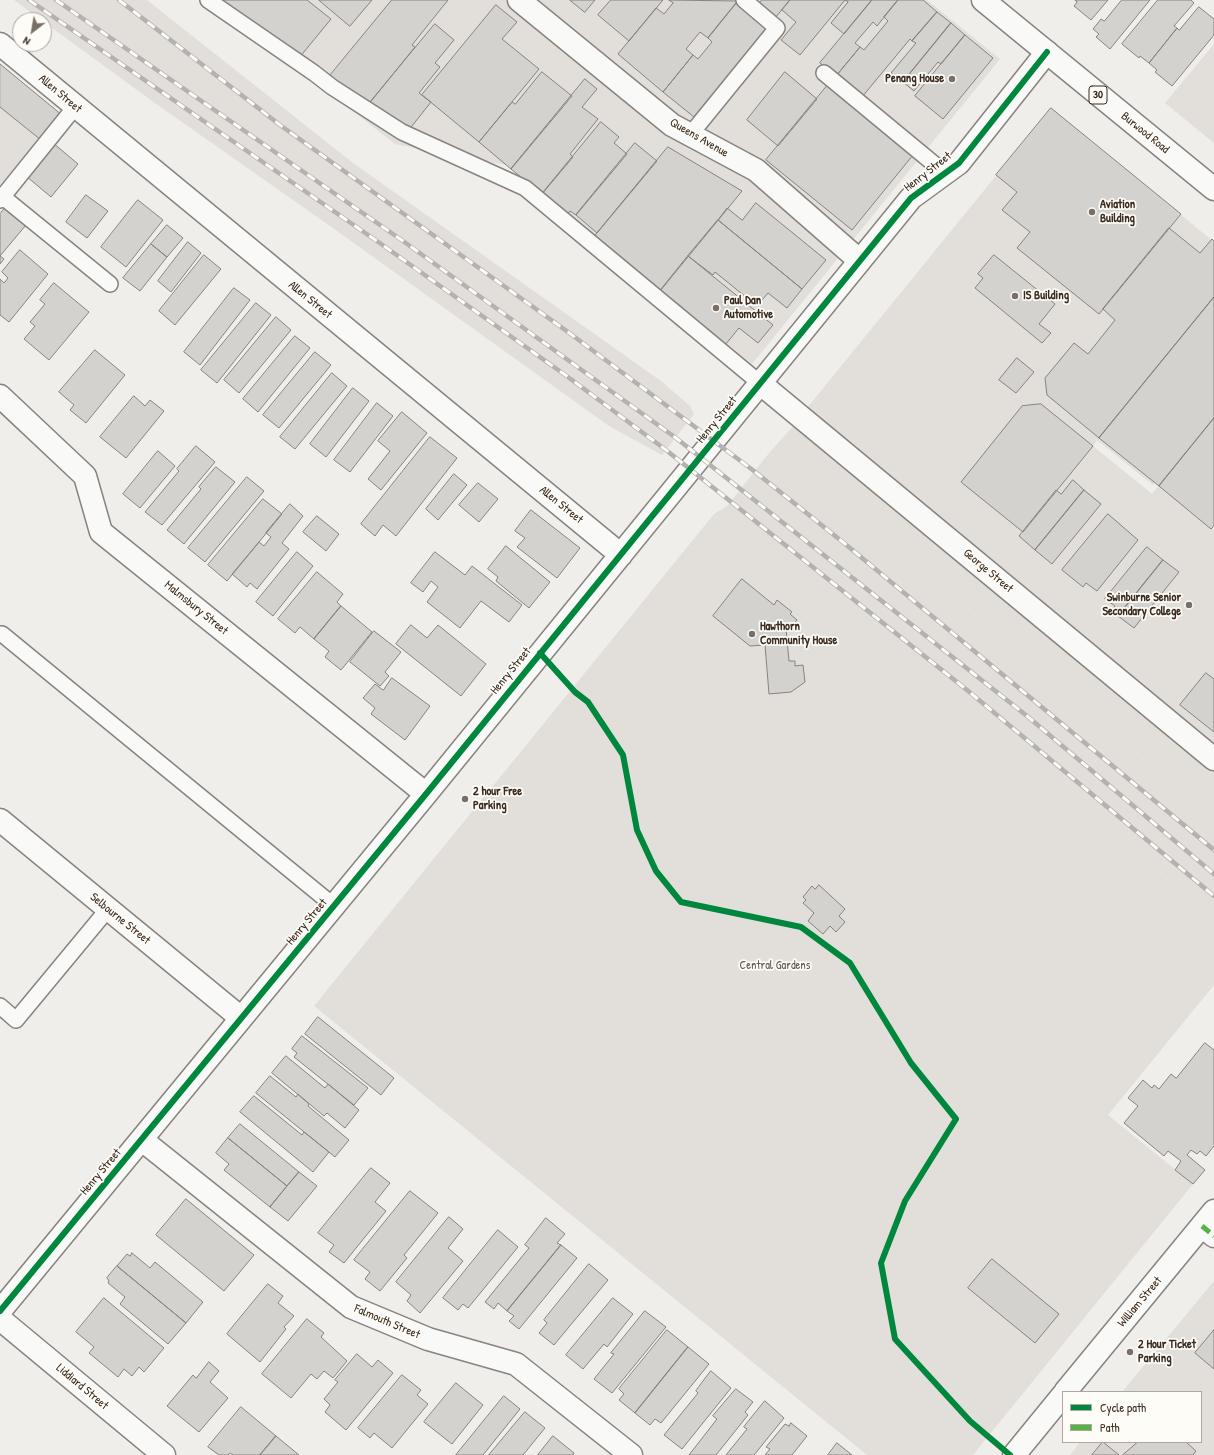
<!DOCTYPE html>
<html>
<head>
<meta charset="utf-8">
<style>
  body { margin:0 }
  #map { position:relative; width:1214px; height:1455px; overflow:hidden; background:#f0eeeb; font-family:"Patrick Hand",sans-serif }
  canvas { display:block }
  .legend { position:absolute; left:1062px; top:1391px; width:140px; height:52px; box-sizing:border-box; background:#fdfcf7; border:1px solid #afa8a0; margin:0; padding:5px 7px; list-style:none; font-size:12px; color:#3b2a1e }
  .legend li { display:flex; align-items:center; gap:8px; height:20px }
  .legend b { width:20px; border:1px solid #afa8a0 }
  .north { position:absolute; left:12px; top:12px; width:40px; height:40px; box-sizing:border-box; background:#fdfcf7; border:1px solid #afa8a0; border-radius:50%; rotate:211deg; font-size:11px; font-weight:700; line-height:16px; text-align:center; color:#3b2a1e }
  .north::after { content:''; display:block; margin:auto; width:14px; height:18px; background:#7a6f66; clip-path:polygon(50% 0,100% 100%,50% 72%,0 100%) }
</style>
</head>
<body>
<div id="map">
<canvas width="1214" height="1455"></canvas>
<ul class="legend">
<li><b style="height:5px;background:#00873e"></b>Cycle path</li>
<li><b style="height:5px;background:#57b245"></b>Path</li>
</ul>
<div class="north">N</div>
</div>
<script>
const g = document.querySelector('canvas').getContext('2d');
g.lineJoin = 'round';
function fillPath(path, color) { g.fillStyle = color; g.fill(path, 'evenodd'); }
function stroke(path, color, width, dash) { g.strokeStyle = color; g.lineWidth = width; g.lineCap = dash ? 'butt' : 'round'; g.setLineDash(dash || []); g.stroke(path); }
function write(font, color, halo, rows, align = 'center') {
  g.font = font + ' "Patrick Hand",sans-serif'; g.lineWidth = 3.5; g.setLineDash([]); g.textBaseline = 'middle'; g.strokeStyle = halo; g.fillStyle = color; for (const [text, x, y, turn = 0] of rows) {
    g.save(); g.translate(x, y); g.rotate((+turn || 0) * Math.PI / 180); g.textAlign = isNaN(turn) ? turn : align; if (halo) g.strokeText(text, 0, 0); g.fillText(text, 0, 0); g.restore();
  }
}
fillPath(new Path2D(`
  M14,0H147L353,163L661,381L690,406L694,414L662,455L609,426L330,226L152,101L44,22V20H41Z
  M211,0H927L1000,59L752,364L511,166L395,144Z
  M1214,44V143L1165,103Z
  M0,67L61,117L0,192Z
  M1051,108L1214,242V410L1153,485L1097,440L1093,446L1152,494L1214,418V744L807,408Z
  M769,453L892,546L1045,673L1214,820V919L982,720L714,514L727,506Z
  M1214,1281V1455H1070L1080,1442H1201V1392H1122Z`), '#e2deda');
fillPath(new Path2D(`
  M797,422L1214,768V820L1045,673L892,546L769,453Z
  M714,514L982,720L1214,919V985L1108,1115L1193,1184L973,1455H867L314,1006Z`), '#e2dfda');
const building = new Path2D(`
  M219,0H307L331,19L299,58Z
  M319,0H372L350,26Z
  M392,0H448L412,45L415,47L368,105L328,78Z
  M570,0H595L585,12Z
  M611,0H663L629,41L598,15Z
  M669,0L738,1L708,38L700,32L686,49L693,55L663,92L618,54L656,8L664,14L673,3Z
  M762,0H790L775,18L758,5Z
  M790,0H845L800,55L781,40L796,22L782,10Z
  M845,0H872L844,34L831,23L848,2Z
  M872,0H898L877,26L873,22L855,43L860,47L836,76L820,63Z
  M898,0H923L937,12L912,41L910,39L862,97L836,76L860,47L864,50L888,21L884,17Z
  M1075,0H1108L1091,20L1074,6L1077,2Z
  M1122,0H1150L1110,49L1096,37L1099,34L1093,29L1101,19L1104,21Z
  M1158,0H1191L1194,3L1174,26L1177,28L1149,63L1140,56L1139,58L1122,44Z
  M738,1L768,27L694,117L663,92L693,55L698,59L712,42L708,38Z
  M496,5L517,22L502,39L539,69L479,142L422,95Z
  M1199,7L1214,19V35L1172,86L1155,72L1157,70L1149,63L1177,28L1179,30Z
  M937,12L951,23L903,82L891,73L916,43L912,41Z
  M951,23L965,35L941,64L938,62L914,91L903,82Z
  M435,24L454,40L435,63L440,67L419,93L431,102L408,131L368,105Z
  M965,35L993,58L943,119L915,96Z
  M0,64L62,115L41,140L0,107Z
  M542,72L572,96L511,169L479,142L512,102L515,104Z
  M785,72L817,99L778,146L747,120Z
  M585,79L597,89L582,107L598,119L570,154L573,157L542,194L511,169Z
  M827,86L913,155L852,230L766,160Z
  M1051,108L1181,214L1099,314L1017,248L1030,232L1002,210L1017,192L996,175Z
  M601,122L619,137L614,143L627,154L576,215L570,211L567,215L542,194Z
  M53,143L78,164L51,197L26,176Z
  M635,143L657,161L597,233L576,215Z
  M668,147L742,191L660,291L594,237Z
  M86,195L108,211L87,238L66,222Z
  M138,200L163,220L126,267L101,247Z
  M756,203L826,260L802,289L718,220L727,208L742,220Z
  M5,208L26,225L0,256L4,259L0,264V214Z
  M718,220L802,289L787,308L768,293L757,306L715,272L713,275L688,256Z
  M167,225L183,238L167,257L151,244Z
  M1169,228L1200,253L1212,239L1214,241V297L1099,438L1047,395L1045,378L1074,343L1088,354L1115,320L1103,309Z
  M188,242L201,253L171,292L158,281Z
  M151,244L167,257L140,291L123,278Z
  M20,250L48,274L9,322L0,315V279L4,283L8,278L2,272Z
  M204,255L221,269L175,325L159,311Z
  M994,255L1055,304L1039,324L1051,333L1042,343L975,288L983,278L978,274Z
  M688,256L773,325L758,343L739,328L725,345L660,291Z
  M54,283L89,312L49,360L24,339L35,326L30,322L45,304L40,300Z
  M234,288L250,300L200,365L184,352Z
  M1214,297V418L1159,486L1099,438Z
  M256,303L271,315L217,383L201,370Z
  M276,317L291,330L239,393L224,380Z
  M295,336L310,348L258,412L243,399Z
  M95,350L125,375L86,423L70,410L74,405L59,392Z
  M315,352L331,365L279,428L263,415Z
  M1017,358L1034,372L1016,393L999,380Z
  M332,373L347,386L295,449L280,437Z
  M353,388L369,401L326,457L310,444Z
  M134,396L145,406L150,400L164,411L126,458L100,437Z
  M377,403L393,416L350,472L334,460Z
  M1041,404L1093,446L1023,532L961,482L1022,406Z
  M402,412L427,433L381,490L368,479L390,451L378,441Z
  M1214,418V526L1211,529L1159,486Z
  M430,437L457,458L396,536L383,525L375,536L361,524Z
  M196,446L215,462L162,525L145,512L179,471L177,469Z
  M158,451L175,466L140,508L123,494Z
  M216,467L235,482L184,544L167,530L201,489L199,487Z
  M454,474L467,485L438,520L426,509Z
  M247,477L264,491L205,562L188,548Z
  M1073,480L1084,490L1035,550L1019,536L1056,490L1061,494Z
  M478,483L498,499L479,522L459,505Z
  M1084,490L1101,504L1052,564L1035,550Z
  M263,499L282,514L227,581L208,565Z
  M290,504L303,516L282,543L289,549L257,589L250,583L247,587L232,574L259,542L264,546L271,537L266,533Z
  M531,510L580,548L557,578L517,547L525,538L515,531Z
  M1108,514L1138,540L1097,591L1086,583L1083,587L1062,570Z
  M317,516L339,534L326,551L303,532Z
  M506,546L550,582L529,608L496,581L498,577L488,569Z
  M1147,547L1163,560L1118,616L1112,611L1115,606L1105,599Z
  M297,552L313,566L273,616L256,602Z
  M435,552L465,575L472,566L522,605L509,622L481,601L460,628L427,602L438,587L431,581L423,592L411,583Z
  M1163,560L1179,572L1134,628L1118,616Z
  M317,572L343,594L337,602L341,606L314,639L300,627L295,633L278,619Z
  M742,579L774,605L777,600L792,612L790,614L797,620L788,631L786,629L789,661H795V666L803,665L805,682L791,692L769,694L765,645L750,646L713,616Z
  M341,606L372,632L341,670L325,657L329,651L314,639Z
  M411,625L427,638L438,625L486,664L461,696L396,644Z
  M374,631L401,652L385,672L389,676L380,686L350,662Z
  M1206,673L1214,679V732L1180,705Z
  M392,678L430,706L405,740L371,714L375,708L363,698L375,684L383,690Z
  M819,885L845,909L839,916L845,922L836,932L830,926L823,934L808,921L814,913L803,903L806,900L803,897L812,886L815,889Z
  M318,1017L394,1078L381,1095L305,1034Z
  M302,1036L368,1088L354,1105L294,1057L297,1053L292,1049Z
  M1205,1043L1214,1050V1146L1206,1156L1200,1151L1197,1154L1191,1150L1187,1155L1205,1170L1193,1184L1175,1170L1181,1161L1168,1151L1164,1156L1124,1123L1138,1106L1128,1098L1143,1080L1152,1088L1154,1085L1159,1089L1171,1074L1176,1078Z
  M286,1056L325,1088L328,1084L359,1110L345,1128L327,1113L324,1116L272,1073Z
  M270,1076L296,1097L298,1094L309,1104L308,1106L349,1140L335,1157L256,1093Z
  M254,1096L302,1135L304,1132L329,1152L313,1172L240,1112Z
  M240,1124L299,1172L287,1186L228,1138Z
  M228,1138L287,1186L270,1207L224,1170L229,1164L216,1153Z
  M371,1168L390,1183L375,1202L386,1211L344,1263L329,1252L334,1245L318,1233Z
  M299,1172L317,1186L288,1221L270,1207Z
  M410,1191L438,1213L404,1255L407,1258L380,1291L365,1279L370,1272L354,1260Z
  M186,1199L254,1255L224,1291L156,1235Z
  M449,1217L463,1229L448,1248L463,1261L420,1313L407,1301L411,1295L396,1282Z
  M546,1218L565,1234L557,1243L561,1245L507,1311L498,1303L494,1309L485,1302L529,1248L525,1245Z
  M498,1230L518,1247L468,1308L463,1304L458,1310L443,1298Z
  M561,1245L577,1258L519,1329L509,1321L514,1316L507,1311Z
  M132,1253L150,1268L155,1262L203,1302L186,1323L117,1266L127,1254L130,1256Z
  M992,1259L1059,1314L1035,1343L968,1288Z
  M589,1264L608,1280L554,1345L539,1333L547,1323L544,1320Z
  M117,1266L186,1323L168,1344L120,1304L125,1297L108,1283L109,1281L107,1278Z
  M268,1284L283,1296L278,1303L294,1316L284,1327L286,1329L260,1362L227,1334Z
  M104,1298L164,1348L144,1372L139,1367L132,1376L124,1369L118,1377L89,1353L94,1347L76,1332Z
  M613,1298L633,1314L607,1347L604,1344L583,1369L566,1355Z
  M645,1311L666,1327L612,1393L594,1379L614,1354L611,1353Z
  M307,1319L324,1333L321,1337L347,1361L333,1378L324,1371L317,1379L311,1374L291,1398L262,1374Z
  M667,1330L688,1347L635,1413L619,1400L624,1394L619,1389Z
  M1214,1330V1369L1195,1353Z
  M688,1347L709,1364L661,1423L655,1419L650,1425L635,1413Z
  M357,1354L372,1367L378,1360L393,1373L346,1430L325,1412L330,1405L324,1399L338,1382L335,1380Z
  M209,1362L219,1371L210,1382L228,1398L199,1432L167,1406L193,1375L196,1378Z
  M711,1371L731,1388L682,1449L664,1435L698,1393L696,1391Z
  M402,1375L421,1390L417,1395L428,1404L392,1448L374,1433L370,1438L358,1428Z
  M456,1383L483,1405L452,1444L424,1422Z
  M736,1389L753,1402L745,1412L748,1415L716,1455H689L717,1419L713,1416Z
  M504,1396L520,1409L483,1455H456Z
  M765,1401L784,1418L754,1455H726L747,1429L744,1427Z
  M241,1407L276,1436L260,1455H233L230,1453L228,1455H219L208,1447Z
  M525,1412L545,1428L523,1455H489Z
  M791,1423L807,1436L792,1455H765L770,1449L766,1447L785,1424L789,1426Z
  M276,1436L299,1455H260Z
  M553,1436L574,1453L573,1455H538Z
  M1103,1442L1119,1455H1092Z
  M1138,1442H1186L1196,1451L1193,1455H1123Z
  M837,1443L852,1455H828Z`);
fillPath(building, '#d4d2cf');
stroke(building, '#88837f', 1);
const lane = new Path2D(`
  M208,0L314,73L332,87L402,132L525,188L761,384
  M824,73L945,173
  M690,135L777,28L744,0
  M3,197L110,284
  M0,200L75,107
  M2,634L334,906
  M0,1006L16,1020L108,909`);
const street = new Path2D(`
  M519,0L672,125L756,170L860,261
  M0,44L621,555
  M761,384L1214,759
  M0,396L85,476L101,532L426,794
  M0,820L241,1018
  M142,1140L351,1307L428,1339L516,1364L631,1455
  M1202,1226L1214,1236
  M0,1311L426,794L911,198L959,163L1047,52`);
const secondary = new Path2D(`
  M0,1319L164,1455
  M1065,1392L1214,1211
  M1014,1455L1063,1395`);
const primary = new Path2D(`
  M983,0L1214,189`);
stroke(lane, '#88837f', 18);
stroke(street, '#88837f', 25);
stroke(secondary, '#88837f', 25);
stroke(primary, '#88837f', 25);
stroke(lane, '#f9f9f7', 15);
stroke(street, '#f9f9f7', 22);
stroke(secondary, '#f9f9f7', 22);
stroke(primary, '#f9f9f7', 22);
const rail = new Path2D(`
  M29,0L384,246L568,377L666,450L967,690L1214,896
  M56,0L403,241L676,438L1027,716L1214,874
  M119,0L280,125L568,332L754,471L844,543L1214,850`);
stroke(rail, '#b4b2b0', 4.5);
stroke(rail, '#fdfcf7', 3, [9]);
stroke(new Path2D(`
  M1202,1226L1214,1236`), '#57b245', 5, [10, 5]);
stroke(new Path2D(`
  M540,653L575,692L588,702L623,755L637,830L656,871L681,902L801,927L850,963L911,1063L956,1119L905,1201L881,1263L895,1339L970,1421L1010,1455
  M0,1311L426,794L911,198L959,163L1047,52`), '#00873e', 6);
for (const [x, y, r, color] of [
  [952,79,4,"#7a6f66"],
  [1092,212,4,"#7a6f66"],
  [1015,296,4,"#7a6f66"],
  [716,308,4,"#7a6f66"],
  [1189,605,4,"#7a6f66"],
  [752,634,4,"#7a6f66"],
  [465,799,4,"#7a6f66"],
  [1130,1352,4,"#7a6f66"]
]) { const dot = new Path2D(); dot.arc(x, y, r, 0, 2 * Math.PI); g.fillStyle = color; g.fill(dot); stroke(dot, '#fdfcf7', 1.5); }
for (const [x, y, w] of [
  [1098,95,18]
]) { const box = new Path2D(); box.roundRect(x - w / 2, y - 9, w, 18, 3); g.fillStyle = '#fdfcf7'; g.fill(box); stroke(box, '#3b2a1e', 1); }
write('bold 11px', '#3b2a1e', null, [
  ["30",1098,95]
]);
write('bold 12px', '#3b2a1e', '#fdfcf7', [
  ["Penang House",944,79,"right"],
  ["Aviation",1100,205],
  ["Building",1100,219],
  ["IS Building",1023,296],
  ["Paul Dan",724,301],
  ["Automotive",724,315],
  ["Swinburne Senior",1181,598,"right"],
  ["Secondary College",1181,612,"right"],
  ["Hawthorn",760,627],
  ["Community House",760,641],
  ["2 hour Free",473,792],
  ["Parking",473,806],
  ["2 Hour Ticket",1138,1345],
  ["Parking",1138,1359]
], 'left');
write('12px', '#3b2a1e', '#fdfcf7', [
  ["Allen Street",60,94,40],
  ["Burwood Road",1145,133,39],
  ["Queens Avenue",699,138,30],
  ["Henry Street",928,172,-38],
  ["Allen Street",310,300,39],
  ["Henry Street",717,420,-51],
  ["Allen Street",561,505,39],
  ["George Street",988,571,40],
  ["Malmsbury Street",196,608,39],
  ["Henry Street",511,671,-51],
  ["Selbourne Street",120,919,39],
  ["Henry Street",307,922,-50],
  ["Henry Street",101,1172,-50],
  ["William Street",1140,1302,-50],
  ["Falmouth Street",387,1322,23],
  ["Liddiard Street",82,1387,40]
]);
write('12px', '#62544a', '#fdfcf7', [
  ["Central Gardens",775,966]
]);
</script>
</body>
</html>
